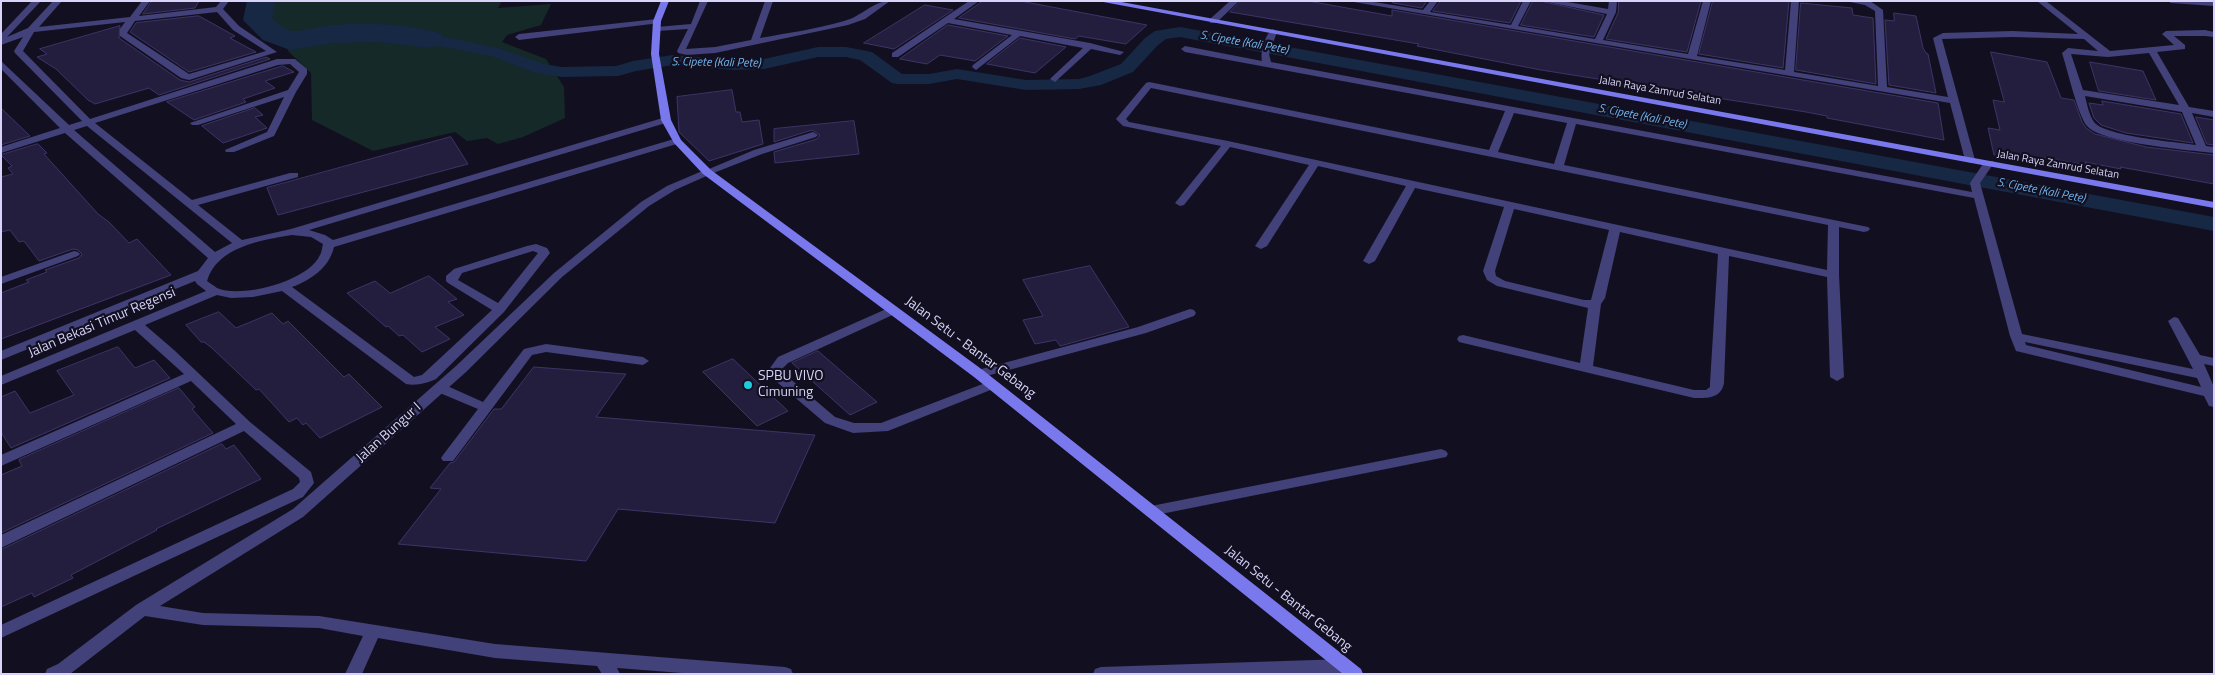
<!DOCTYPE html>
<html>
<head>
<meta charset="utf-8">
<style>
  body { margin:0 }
  #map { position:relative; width:2215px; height:675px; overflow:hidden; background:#121020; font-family:"Titillium Web",sans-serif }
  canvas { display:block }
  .frame { position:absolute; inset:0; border:2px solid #d8d4f9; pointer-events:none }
</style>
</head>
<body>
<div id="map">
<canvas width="2215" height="675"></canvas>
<div class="frame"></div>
</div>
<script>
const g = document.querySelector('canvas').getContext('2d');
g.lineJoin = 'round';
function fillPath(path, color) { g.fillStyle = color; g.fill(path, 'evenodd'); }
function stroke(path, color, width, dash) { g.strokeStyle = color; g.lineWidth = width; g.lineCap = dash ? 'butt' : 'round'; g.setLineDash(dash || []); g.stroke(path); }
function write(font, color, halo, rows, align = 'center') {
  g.font = font + ' "Titillium Web",sans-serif'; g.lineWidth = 4.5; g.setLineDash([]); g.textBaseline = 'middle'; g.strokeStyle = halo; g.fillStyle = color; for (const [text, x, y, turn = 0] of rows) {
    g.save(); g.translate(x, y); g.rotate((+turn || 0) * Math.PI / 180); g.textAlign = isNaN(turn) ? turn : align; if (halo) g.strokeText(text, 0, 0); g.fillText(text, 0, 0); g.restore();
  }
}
fillPath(new Path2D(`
  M270,1H502L498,8L551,4L541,25L507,35L502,42L546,59L564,87L565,118L523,137L498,144L487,138L467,141L455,132L373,151L312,120L311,73L289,52L269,18Z`), '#142928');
fillPath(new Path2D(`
  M1180,27L2214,217V231L1180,37L1166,39L1157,46L1133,72L1101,85L1079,89L1026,90L957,79L929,84H898L892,83L860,60L846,57H818L764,69L733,70L673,65L636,71L618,76L562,77L535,73L494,57L424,43L422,39L424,35L430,34L499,48L544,64L562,67L616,66L633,61L673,55L733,60L764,59L818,47H846L872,52L902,74H929L957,69L1026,80L1079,79L1090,76L1121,64L1145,38L1155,31Z`), '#162844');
fillPath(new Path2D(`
  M247,1H275L272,18C278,23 285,31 294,31C307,31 320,26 333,25C368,22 407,24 440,33L445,39L440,45L430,48L377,42L333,43L290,50L263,40L243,20Z`), '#162844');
const building = new Path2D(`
  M152,1H199L195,8L143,14Z
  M983,1H1020L1147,25L1126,44L1079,36L1075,39L959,18Z
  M1241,1H1308L1392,16V10L1938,103L1944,140L1827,118V116L1806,112L1541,70L1417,46L1419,44L1230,12Z
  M1393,1H1427L1422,8L1393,3Z
  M1441,1H1521L1510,23L1433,11Z
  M1533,1H1540L1604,15L1594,37L1521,25Z
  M1619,1H1701L1687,52L1606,39L1618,13Z
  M1713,1H1789L1783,68L1699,54Z
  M1801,3L1852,8L1853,15L1873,18L1876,84L1796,70Z
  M925,5L953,10L894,49L864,43Z
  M1894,13L1916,16L1923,48L1926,53L1928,54L1936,93L1889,85L1885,20L1894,21Z
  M199,16L235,36L230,38L256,52L189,72L130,32L136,23Z
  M948,25L1008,36L975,61L940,55L927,64L900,59Z
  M120,26L119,38L180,80L189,82L266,57L270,59L159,95L149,88L95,104L88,100L56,69L37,57L47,54L40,49Z
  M1020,38L1066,47L1035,73L987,64Z
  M1991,52L2047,62L2061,98L2074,100L2082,122L2086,128L2095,134L2146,147L2214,155V184L2120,167L2121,169L2085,162L2086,165L2040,157L2042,164L1994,155L1988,128L2000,130L1993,100L2004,102Z
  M2090,62L2143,71L2156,100L2099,91Z
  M283,66L294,72L265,81L275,88L243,99L246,102L194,120L167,102Z
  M732,90L736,112H740L742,122L759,120L763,144L709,161L679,132L677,97Z
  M2102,101L2181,114L2193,143L2126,133L2101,125L2094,118L2089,103L2103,105Z
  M1,108L30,136L1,145Z
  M255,108L263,115L255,117L267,128L223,143L202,126Z
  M2196,117L2214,120V145L2207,144Z
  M854,121L859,154L775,163L774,152L817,139L820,135L812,130L774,142V129Z
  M451,137L468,164L278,215L267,188Z
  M38,144L47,153L44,154L98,214L109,222L129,243L137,239L171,275L1,339V293L29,282L26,280L47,272L45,270L79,258L82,254L78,250L73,249L39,261L24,241L19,242L10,230L1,232V177L13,174L8,168L12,166L1,155Z
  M1090,266L1129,327L1060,346L1056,340L1035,344L1023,320L1043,316L1023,280Z
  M429,276L457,299L448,302L464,315L435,327L450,339L422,352L403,335L399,336L388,326L386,327L347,293L375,281L390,293Z
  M219,312L236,328L272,313L283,324L288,321L344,377L349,374L382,407L320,438L306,423L303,425L297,418L289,422L259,389L256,390L212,348L204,342H201L186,325Z
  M118,347L135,368L154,360L170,378L11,448L1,432V397L15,391L30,413L74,395L57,371Z
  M818,351L877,402L850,415L792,363Z
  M733,359L754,379L788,411L757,426L703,372Z
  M534,367L626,374L596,417L815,435L775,523L618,509L586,561L398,544L441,489L430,488L450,463L454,462L494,409H501Z
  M179,388L195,407L192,409L213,433L1,533V475L22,466L19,460Z
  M222,444L226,449L234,445L261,479L156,529L157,530L71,575L73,578L34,597L32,593L1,607V550Z`);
fillPath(building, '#241e3e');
stroke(building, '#3d3467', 1);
fillPath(new Path2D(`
  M700,1H708L686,49L715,47L751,40L765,1H773L760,38C788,33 817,29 844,21C861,17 873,1 890,1L865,19L848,25L715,53L687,55L678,53L677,51L688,29L657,31L653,29L657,27L691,24Z
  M813,132L818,135L816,137L762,154L711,174L707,175L702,172L754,150Z
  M893,306L897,307L899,310L897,313L788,363L783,368L788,377L835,417L854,423H881L993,380L1000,384L998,387L888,431L853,433L825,423L778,383L770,368L778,357Z
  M1190,309L1194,310L1196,313L1194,316L1146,333L979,378L973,374L974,371L1138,327Z
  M546,344L643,357L649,361L643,365L546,352L532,355L453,461H443L441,458L443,455L478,409L435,391L433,388L435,385H445L483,402L524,349Z`), '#424179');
fillPath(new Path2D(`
  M32,1H41L7,37L28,28L53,1H62L39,27L130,17L142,1H150L139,16L216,7L221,1H229L223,9L239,26L277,52L189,80L181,78L120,36V29L125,22L34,32L23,51L90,119L277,59H295L307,69V74L296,92L274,136L234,152H226L225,150L267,132L284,97L198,125H192L190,123L288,90L299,72L290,64L278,65L95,123L192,200L290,173H298V177L198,205L242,240L291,229L666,117L669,118V122L309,230L325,235L333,240L674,139H680L682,141L680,143L334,247C329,268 311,280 292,287L414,377L422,375L492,310L448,283L446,281V276L454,269L527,246L536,244L547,248L550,253L504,312L436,379C427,383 416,386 406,384L282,291L253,297L231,298L217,295L145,325L174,350L250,422L311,472L314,483L303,497L1,638V625L293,489L300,482L299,478L244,431L1,548V535L236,424L191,381L1,466V455L184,374L135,330L1,385V376L206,291L197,284L195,281L1,360V351L198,271L208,258L65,133L1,153V147L60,128L1,69V61L69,125L82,121L15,53L14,51L23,37L1,45V34ZM217,12L233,30L266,51L189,74L127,33L135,21ZM87,126L232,243L215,252L74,130ZM292,235L311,237L323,244C322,247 322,252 320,255C309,281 241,299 217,288C214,286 210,283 207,281C217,247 261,240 292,235ZM533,251L538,253L498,303L458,280L462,273Z
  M969,1H979L954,19L1090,43L1124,52L1120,55L1091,49L1055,82L1050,79L1052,77L1083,48L1020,36L976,70L972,67L973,65L1012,35L948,23L898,57H892V53Z
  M1230,1H1239L1216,23H1210V19Z
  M1348,1H1368L1423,10L1430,1H1438L1430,12L1511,25L1523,1H1531L1518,26L1595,39L1607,14L1542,1H1562L1608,9L1609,1H1617L1616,12L1603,40L1688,54L1703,1H1711L1697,56L1785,70L1791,1H1799L1794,72L1878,86L1875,11L1865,5L1845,1H1870L1883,10L1887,87L1948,97L1933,38L1943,33L2012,31L2078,34L2037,1H2046L2110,51L2174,45L2162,34L2166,31L2205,30L2214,32V37L2205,36H2174L2185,45V49L2157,52L2189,107L2214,111V117L2192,113L2206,146L2214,147V153C2189,150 2101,143 2087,126C2078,116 2067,68 2062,53L2068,48L2098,51L2084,39L2012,37L1942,39L1975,160L1970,163L1965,160L1950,103ZM2149,53L2179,105L2083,90L2071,54L2108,57ZM2085,96L2182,112L2196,145C2176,142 2104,136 2094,122C2089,115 2087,104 2085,96Z
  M2167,1L2214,2V6L2171,3Z
  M657,19L661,21L660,23L519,40L515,37L519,34Z
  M1273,29L1277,32L1269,54L1271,62L1972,192L1970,183L1985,161H1993L1994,163L1980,183L2022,334L2193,369L2168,321L2174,317L2178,318L2200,355L2214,358V366L2204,364L2214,387V407L2209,406L2204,396L2016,351L2010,336L1974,198L1576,124L1564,165L1868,227L1870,229L1868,231L1864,232L1839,227V275L1844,377L1837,381L1830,377L1827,277L1729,256L1724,383C1721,399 1707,398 1694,398L1459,342L1457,339L1459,336L1463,335L1580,363L1588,308L1497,286L1487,280L1483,271L1504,207L1415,188L1375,261L1369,264L1363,261L1406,186L1318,166L1267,246L1261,249L1255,246L1309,165L1230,147L1184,205L1180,206L1175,203L1221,146L1123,126L1116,119L1146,83L1149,82L1489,150L1505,111L1185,52L1181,49L1185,46L1262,61C1260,52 1265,34 1273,29ZM1151,88L1828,225L1827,270L1228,141L1129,122L1126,119ZM1514,113L1567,123L1554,164L1498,152ZM1514,209L1609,230L1591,300H1584L1505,281L1496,276L1495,271ZM1620,232L1718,254L1710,383V387L1706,390H1694L1593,366L1601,304L1605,298ZM2025,342L2197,378L2201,387L2026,345Z
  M707,169L712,172L711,174L675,190L649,206L562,277L466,372L303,517L160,606L203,613L319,616L495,644L785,667L791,669L793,674H695L617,668L620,674H602L597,666L495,658L378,638L362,674H345L363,636L319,628L203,625L145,616L70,674H45L47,669L58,664L136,605L293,509L456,366L554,273L641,202L667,186Z
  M74,251L78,252L80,254L78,256L1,284V277Z
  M1441,449L1446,451L1448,454L1446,457L1151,516L1146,515L1144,511L1146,507L1151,506Z
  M1345,659L1351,661L1353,666L1351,671L1345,673L1093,674L1095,669L1101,667Z`), '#424179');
fillPath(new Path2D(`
  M661,1H669L661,21L659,54L671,120L681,140L711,170L984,371L1361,669L1363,674H1343L974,377L703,174L674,143L661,120L651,54L653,21Z
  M1098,1H1116L2214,202V208Z`), '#7978ed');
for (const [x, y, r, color] of [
  [748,385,5,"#1eccdc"]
]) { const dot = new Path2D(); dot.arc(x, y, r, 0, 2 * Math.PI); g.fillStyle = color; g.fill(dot); stroke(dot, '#121020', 2); }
write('11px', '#d8d4f9', '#121020', [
  ["Jalan Raya Zamrud Selatan",1660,91,10],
  ["Jalan Raya Zamrud Selatan",2058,165,10]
]);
write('italic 12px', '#70b4ec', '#121020', [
  ["S. Cipete (Kali Pete)",1244,43,10],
  ["S. Cipete (Kali Pete)",716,63,1],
  ["S. Cipete (Kali Pete)",1642,117,11],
  ["S. Cipete (Kali Pete)",2041,191,11]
]);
write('14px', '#d8d4f9', '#121020', [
  ["Jalan Bekasi Timur Regensi",102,323,-23],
  ["Jalan Setu - Bantar Gebang",970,348,37],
  ["Jalan Bungur I",389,433,-42],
  ["Jalan Setu - Bantar Gebang",1288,599,39]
]);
write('14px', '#d8d4f9', '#121020', [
  ["SPBU VIVO",758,377],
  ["Cimuning",758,393]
], 'left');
</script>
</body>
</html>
